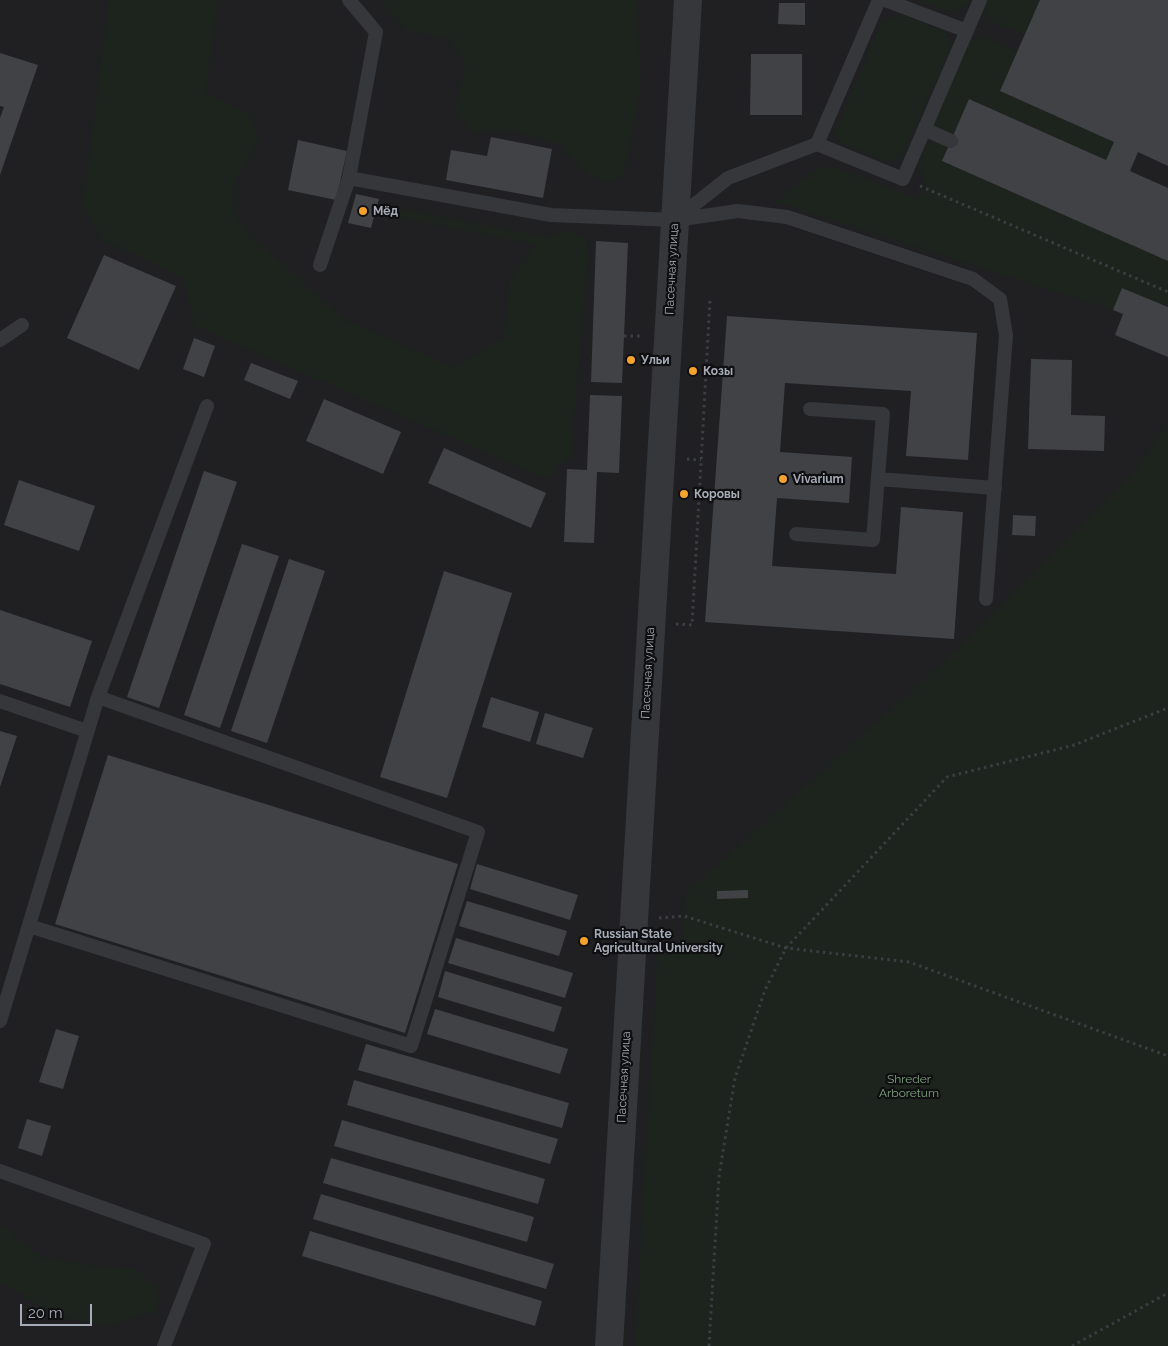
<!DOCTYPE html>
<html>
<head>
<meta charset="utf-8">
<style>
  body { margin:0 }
  #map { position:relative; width:1168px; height:1346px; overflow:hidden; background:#141416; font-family:Raleway,sans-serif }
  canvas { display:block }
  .scale { position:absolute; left:20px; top:1304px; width:72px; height:22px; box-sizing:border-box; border:2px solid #a6acb7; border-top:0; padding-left:6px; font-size:15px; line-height:18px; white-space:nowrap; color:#a6acb7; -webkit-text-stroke:4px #0f0f11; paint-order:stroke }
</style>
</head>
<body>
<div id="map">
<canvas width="1168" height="1346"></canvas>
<div class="scale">20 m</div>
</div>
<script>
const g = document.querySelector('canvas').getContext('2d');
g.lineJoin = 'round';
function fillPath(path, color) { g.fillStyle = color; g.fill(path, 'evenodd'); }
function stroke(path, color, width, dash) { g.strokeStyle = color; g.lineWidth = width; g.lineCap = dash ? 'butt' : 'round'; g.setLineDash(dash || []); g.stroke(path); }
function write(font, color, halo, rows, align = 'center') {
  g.font = font + ' Raleway,sans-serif'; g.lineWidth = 4.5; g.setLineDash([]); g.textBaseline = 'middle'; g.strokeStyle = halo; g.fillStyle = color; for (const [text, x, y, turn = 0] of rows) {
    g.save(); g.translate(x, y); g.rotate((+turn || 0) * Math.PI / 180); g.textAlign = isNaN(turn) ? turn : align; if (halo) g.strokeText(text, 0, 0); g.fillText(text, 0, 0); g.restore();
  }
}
fillPath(new Path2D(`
  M0,0H1168V1346H0ZM1013,515L1036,516L1034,536L1012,534Z`), '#202023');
fillPath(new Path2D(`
  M109,0H217L206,93L249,114L259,141L233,182V212L249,235L345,320L454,367L504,338L510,281L537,245L385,215L384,209L387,206L547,237L569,230L586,240L587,259L571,454L547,479L195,326L183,279L103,240L83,206Z
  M383,0H636L641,82L624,174L610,183L592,177L556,143L514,131H470L456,110L465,65L450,38L408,31L387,9Z
  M917,0H968L967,4L949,12Z
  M988,0H1040L1024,35L989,20L984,10Z
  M900,14L946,32L952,45L901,156L888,162L841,143L835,132L882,22Z
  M983,36L1017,52L1000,91L1114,142L1106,160L970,99L954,134L939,130L935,122L970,42Z
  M934,142L948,146L942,161L1168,261V307L1122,288L1113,310L776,202L816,169L831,166L919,199L926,184L919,167L926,146Z
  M1168,424V1346H635L658,950L683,939L686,893L962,646L1137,470Z
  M0,1224L40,1257L101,1267L134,1269L158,1288L156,1311L109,1326L58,1317L0,1282Z`), '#1c241d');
fillPath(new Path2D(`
  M1040,0H1168V166L1138,152L1130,171L1168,188V261L942,161L969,99L1106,160L1114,142L1000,91Z
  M779,3H805V25L778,24Z
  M0,53L38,65L0,175V118L4,107L0,106Z
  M751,54H802V115H750Z
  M491,137L552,149L543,198L446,180L451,150L487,156Z
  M298,140L347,151L336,200L288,190Z
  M356,194L379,199L371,228L348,223Z
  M596,241L628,243L622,383L591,382Z
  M104,255L176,286L139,370L67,338Z
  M1122,288L1168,307V357L1115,335L1123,314L1113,310Z
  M727,316L977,333L968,460L906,456L911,391L785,383L780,452L852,457L849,503L777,498L772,566L896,574L901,507L963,512L954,639L705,622Z
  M194,338L215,346L204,377L183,369Z
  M1031,359L1072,360L1071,415L1105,416L1104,451L1028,449Z
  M251,363L298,381L290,399L244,380Z
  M590,395L622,396L619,473L597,472L594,543L564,542L567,469L587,470Z
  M324,399L401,432L383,474L306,441Z
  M444,448L546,493L531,528L428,483Z
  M204,471L237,482L159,708L127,697Z
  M19,480L95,506L79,551L4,525Z
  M1013,515L1036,516L1035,536L1012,535Z
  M242,544L279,556L220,728L184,715Z
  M289,559L325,571L267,743L231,731Z
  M444,571L512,593L447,798L380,777Z
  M0,610L92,641L70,707L0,684Z
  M491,697L539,712L530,742L482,727Z
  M545,713L593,728L583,758L536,744Z
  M0,731L17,736L0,787Z
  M108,755L458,864L405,1033L55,924Z
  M477,864L578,895L570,920L470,889Z
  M748,890V898L717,899V891Z
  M467,901L567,931L559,956L459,926Z
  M456,938L573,973L565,998L448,963Z
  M445,971L562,1007L554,1032L438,997Z
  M435,1009L568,1049L560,1074L427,1034Z
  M56,1029L79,1036L63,1089L39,1082Z
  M366,1044L569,1103L562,1128L358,1070Z
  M354,1080L558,1139L550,1164L347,1105Z
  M27,1119L51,1126L42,1156L18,1148Z
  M342,1120L545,1179L538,1204L334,1146Z
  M331,1158L534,1217L527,1242L323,1183Z
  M321,1194L554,1264L546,1289L313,1219Z
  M310,1231L542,1301L535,1326L302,1256Z`), '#404246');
stroke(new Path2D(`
  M920,186L1168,292
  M624,336H642
  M687,459L701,460
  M676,624L692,625L710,300
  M659,918L684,916L786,948L909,962L1168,1056
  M709,1346L719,1176L735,1078L765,990L786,948L947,777L1074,745L1168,708
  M1072,1346L1168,1293`), '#3b3e42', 3, [2.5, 4]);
stroke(new Path2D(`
  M885,0L967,31
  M926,130L951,141
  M817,144L879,0
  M349,178L551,215L675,220L738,211L787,217L973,279L1000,299L1006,335L986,599
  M675,220L728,178L817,144L903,179L980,0
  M320,265L349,178L376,32L349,0
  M0,340L22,325
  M878,479L995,488
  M796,534L873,540L883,414L810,409
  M0,701L87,731
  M29,926L411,1046L478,832L98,697
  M0,1021L98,697L207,406
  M0,1171L204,1244L164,1346`), '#35373b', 14);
stroke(new Path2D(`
  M609,1346L688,0`), '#35373b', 28);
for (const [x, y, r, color] of [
  [363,211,5,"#f5a32d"],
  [631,360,5,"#f5a32d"],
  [693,371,5,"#f5a32d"],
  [783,479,5,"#f5a32d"],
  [684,494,5,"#f5a32d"],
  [584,941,5,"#f5a32d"]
]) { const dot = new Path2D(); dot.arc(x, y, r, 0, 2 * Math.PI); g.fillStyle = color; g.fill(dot); stroke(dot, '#0f0f11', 2); }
write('bold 12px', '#a6acb7', '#0f0f11', [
  ["Мёд",373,211],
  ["Ульи",641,360],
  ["Козы",703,371],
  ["Vivarium",793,479],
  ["Коровы",694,494],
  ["Russian State",594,934],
  ["Agricultural University",594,948]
], 'left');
write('12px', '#a6acb7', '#0f0f11', [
  ["Пасечная улица",672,269,-87],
  ["Пасечная улица",648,673,-87],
  ["Пасечная улица",624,1077,-87]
]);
write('12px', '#7da27c', '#0f0f11', [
  ["Shreder",909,1079],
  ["Arboretum",909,1093]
]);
</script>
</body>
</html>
